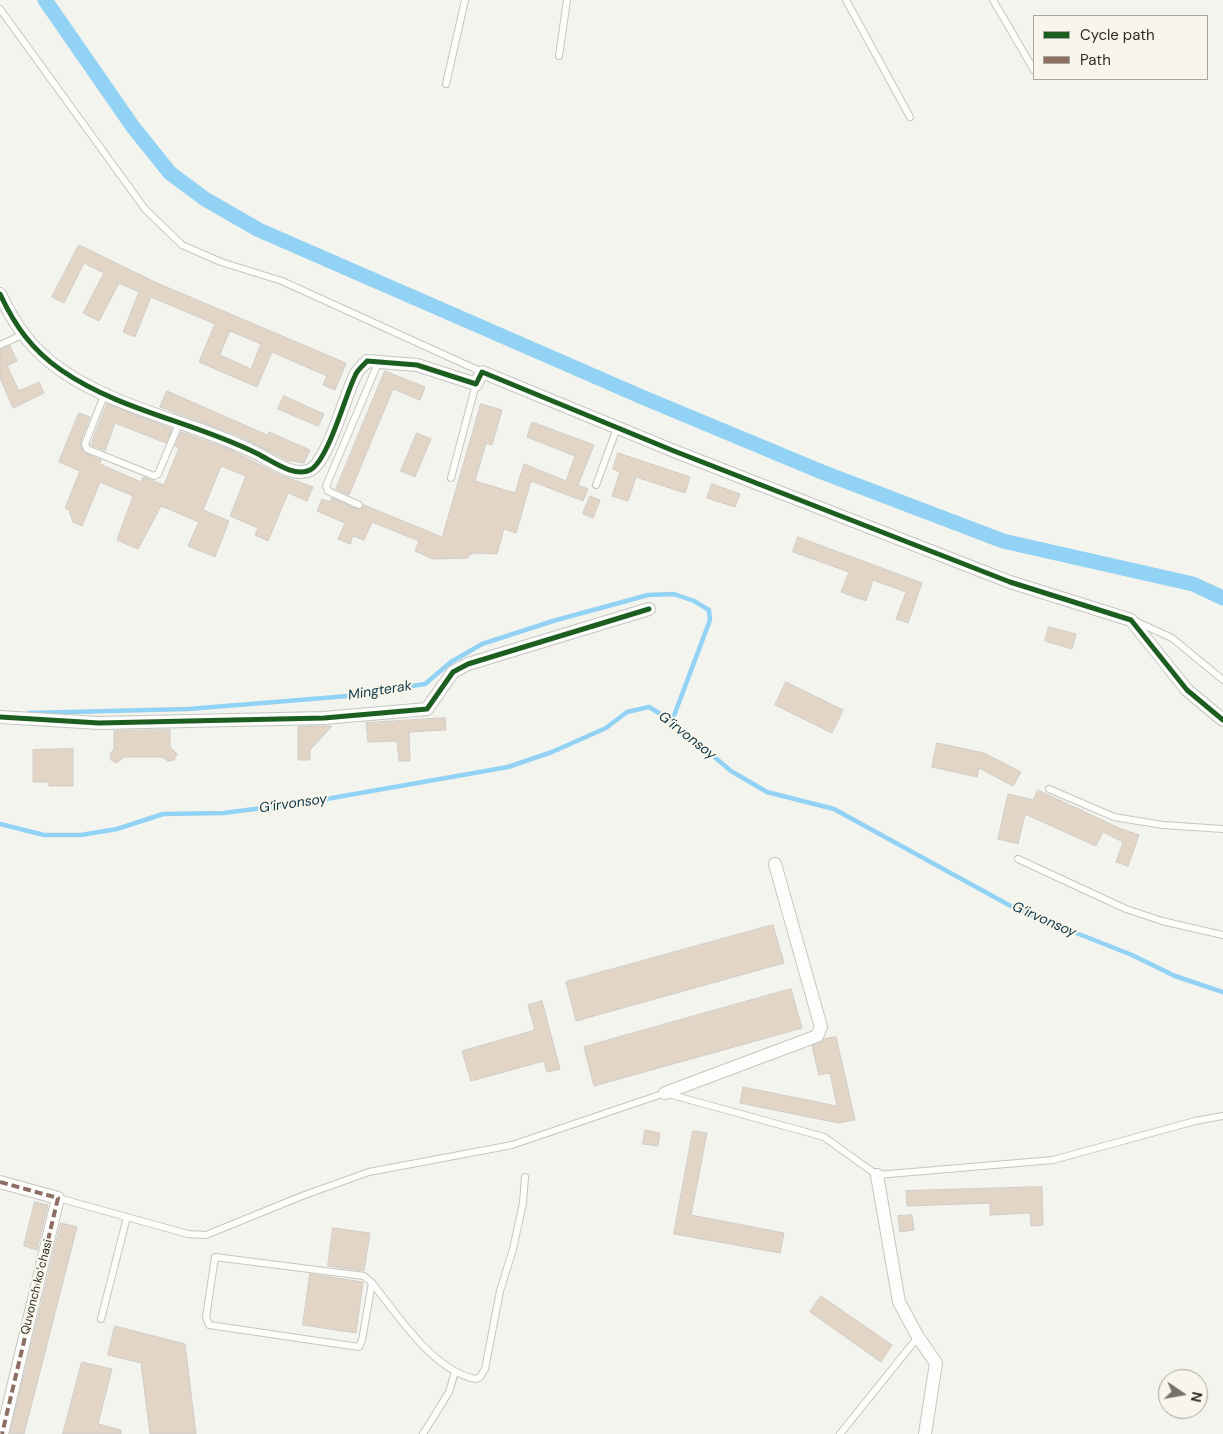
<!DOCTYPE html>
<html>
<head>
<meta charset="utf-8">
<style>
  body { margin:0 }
  #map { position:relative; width:1223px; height:1434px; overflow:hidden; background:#f4f4ee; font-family:"DM Sans",sans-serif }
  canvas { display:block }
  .legend { position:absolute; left:1033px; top:15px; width:175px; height:65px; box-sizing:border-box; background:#f8f6ea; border:1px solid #a7a59c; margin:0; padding:6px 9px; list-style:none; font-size:15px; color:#2d2c27 }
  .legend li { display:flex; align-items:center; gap:10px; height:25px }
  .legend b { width:25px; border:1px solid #a7a59c }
  .north { position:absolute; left:1158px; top:1369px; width:50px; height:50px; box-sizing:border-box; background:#f8f6ea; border:1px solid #a7a59c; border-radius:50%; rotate:102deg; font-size:14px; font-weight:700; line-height:20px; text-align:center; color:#2d2c27 }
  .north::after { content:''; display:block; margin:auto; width:18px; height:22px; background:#73726d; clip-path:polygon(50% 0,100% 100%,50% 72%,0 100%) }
</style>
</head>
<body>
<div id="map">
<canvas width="1223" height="1434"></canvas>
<ul class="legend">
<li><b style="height:6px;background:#1b5e20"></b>Cycle path</li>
<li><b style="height:6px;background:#8d6e63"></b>Path</li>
</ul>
<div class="north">N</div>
</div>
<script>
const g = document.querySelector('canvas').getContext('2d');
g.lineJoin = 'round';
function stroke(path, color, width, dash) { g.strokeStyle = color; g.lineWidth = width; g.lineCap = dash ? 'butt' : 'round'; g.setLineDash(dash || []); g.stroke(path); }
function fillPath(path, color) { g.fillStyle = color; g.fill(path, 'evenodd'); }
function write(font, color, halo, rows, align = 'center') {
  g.font = font + ' "DM Sans",sans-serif'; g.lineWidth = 4; g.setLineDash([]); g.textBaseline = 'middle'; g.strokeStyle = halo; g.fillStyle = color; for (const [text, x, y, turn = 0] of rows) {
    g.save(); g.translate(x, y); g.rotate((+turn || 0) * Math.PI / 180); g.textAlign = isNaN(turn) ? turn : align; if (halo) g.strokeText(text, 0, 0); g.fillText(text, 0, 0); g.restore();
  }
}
stroke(new Path2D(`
  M29,713L189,709L348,696L425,684L451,662L482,644L553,621L648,595L674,594L694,601L709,610L710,620L672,721
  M0,824L44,835H81L117,829L163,814L224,813L315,801L508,767L552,752L606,728L627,712L649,707L672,721L731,771L767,792L834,809L1018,910L1132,955L1175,976L1223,992`), '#92d2f4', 4.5);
stroke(new Path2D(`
  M45,0L133,127L170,173L205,199L259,230L642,397L822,472L1003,541L1193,584L1223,598`), '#92d2f4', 15);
const building = new Path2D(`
  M79,245L157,283L346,363L335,390L323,385L327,376L272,352L257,387L199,362L215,324L151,297L135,337L123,332L139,292L119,283L99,321L83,313L104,273L84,263L64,303L52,297ZM230,331L261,344L251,369L220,355Z
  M10,346L17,361L7,366L19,391L39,382L44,393L13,408L0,378V350Z
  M385,371L425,387L420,400L393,389L349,495L336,489Z
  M167,391L267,435L269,432L310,450L304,463L287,460L237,435L160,407Z
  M284,396L324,414L318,426L278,409Z
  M107,404L172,429L166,443L115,423L105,451L91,445Z
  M481,404L502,410L492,445L486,443L475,481L515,493L524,464L566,481L575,456L527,437L532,422L594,445L578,485L588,489L583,501L531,481L516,533L504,529L497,554L476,553L469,555L468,558L433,559L415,551L419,541L372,522L364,540L353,536L350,544L338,539L345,523L317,511L322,499L330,502L332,498L359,510L364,505L442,537Z
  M79,413L90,417L80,443L83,452L101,460L100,464L141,482L143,477L164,485L179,448L175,446L181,432L231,450L280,475L313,487L307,501L288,493L268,541L255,535L258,528L230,516L246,476L221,466L203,510L229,521L215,557L188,546L199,522L161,506L138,549L117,540L133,496L100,482L82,526L73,522L69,510L65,508L80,471L59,462Z
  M417,433L431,439L415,477L401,471Z
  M618,453L690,477L685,493L636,477L628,501L612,496L620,472L613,469Z
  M712,484L740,494L735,507L707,498Z
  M590,496L600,500L593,518L583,514Z
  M798,537L922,583L908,623L896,619L906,592L873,580L866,601L841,592L849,572L793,552Z
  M1049,627L1076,634L1072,649L1045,641Z
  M786,682L843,710L832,733L775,705Z
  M445,718L446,730L409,732L410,761H399L397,741L368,742L366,723Z
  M308,726H332L310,750V760H298V727Z
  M170,730V747L177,754L174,760L168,761L162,757H124L117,763L111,760L110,754L114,749V731Z
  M937,743L984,753L1021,772L1013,786L979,768L977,777L932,767Z
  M73,749V786H49V782H33V750Z
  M1038,790L1119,828L1139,835L1128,866L1116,862L1123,842L1103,832L1096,846L1025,814L1018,844L998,839L1008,794L1033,800Z
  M773,925L784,963L576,1021L566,982Z
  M791,989L802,1028L594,1086L584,1047Z
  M542,1001L560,1069L547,1072L544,1061L471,1081L462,1051L535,1030L528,1005Z
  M836,1037L855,1120L838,1123L740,1103L743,1087L837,1106L830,1073L819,1075L812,1046L824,1039Z
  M645,1130L660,1133L658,1146L643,1144Z
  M693,1131L707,1133L691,1215L784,1233L780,1253L674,1234Z
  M1042,1187L1043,1225L1031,1226L1030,1213L990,1215V1203L907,1206L906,1191Z
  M35,1202L48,1205L37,1250L24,1246Z
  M912,1215L914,1230L900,1232L898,1216Z
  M61,1223L77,1227L24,1434H10Z
  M333,1228L370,1233L364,1271L328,1266Z
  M310,1274L363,1282L356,1333L303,1325Z
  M821,1296L892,1345L881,1362L810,1312Z
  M115,1326L185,1344L196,1434H150L141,1363L108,1355Z
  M82,1362L112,1369L98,1424L121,1430V1434H63Z`);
fillPath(building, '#e2d5c6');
stroke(building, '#cfccc8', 1);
const lane = new Path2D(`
  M846,0L910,117
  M993,0L1034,70
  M0,9L145,209L182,245L221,262L282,281L482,372
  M559,56L567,0
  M446,84L465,0
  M0,345L22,335
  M105,393L85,444L87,449L154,476L158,474L179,424
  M451,478L476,384
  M596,485L617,428
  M359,505L328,491L326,486L379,361
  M1137,622L1172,638L1223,680
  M1049,789L1114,817L1163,825L1223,829
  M1018,859L1126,909L1162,921L1223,935
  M58,1198L188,1234L206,1235L302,1196L369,1172L512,1145L665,1093L824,1137L877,1175L1053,1160L1195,1121L1223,1116
  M372,1283L362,1340L359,1347L209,1325L206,1317L215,1257L364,1276L372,1283C398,1315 433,1371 476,1379L480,1377L485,1369L500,1291L513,1249L523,1203L525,1177
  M101,1319L127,1217
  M423,1434L449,1392L455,1372
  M840,1434L918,1337`);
const street = new Path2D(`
  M0,294C15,326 32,350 61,370C120,411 195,422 258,454C272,461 295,478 310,470C328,461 345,396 355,376C357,370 363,366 367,361L417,365L476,384L482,372L674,451L1010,582L1131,620L1187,690L1223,720
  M0,717L99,723L324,718L427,709L453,672L468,664L649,609
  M665,1093L817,1036L821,1027L775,864
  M877,1175L899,1302L918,1337L936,1363L925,1434
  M0,1182L58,1198L2,1434`);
stroke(lane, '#c6c6c1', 8);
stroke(street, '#c6c6c1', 14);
stroke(lane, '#fdfdfc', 6);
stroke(street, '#fdfdfc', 12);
stroke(new Path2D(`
  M0,1182L58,1198L2,1434`), '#8d6e63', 4, [8, 4]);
stroke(new Path2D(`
  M0,294C15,326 32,350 61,370C120,411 195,422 258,454C272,461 295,478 310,470C328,461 345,396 355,376C357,370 363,366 367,361L417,365L476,384L482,372L674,451L1010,582L1131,620L1187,690L1223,720
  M0,717L99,723L324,718L427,709L453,672L468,664L649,609`), '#1b5e20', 5);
write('12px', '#2d2c27', '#f8f6ea', [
  ["Quvonch koʻchasi",37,1287,-76]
]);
write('italic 14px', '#0b3549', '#f8f6ea', [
  ["Mingterak",380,691,-9],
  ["G‘irvonsoy",687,736,38],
  ["G‘irvonsoy",293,804,-8],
  ["G‘irvonsoy",1044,920,24]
]);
</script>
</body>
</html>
